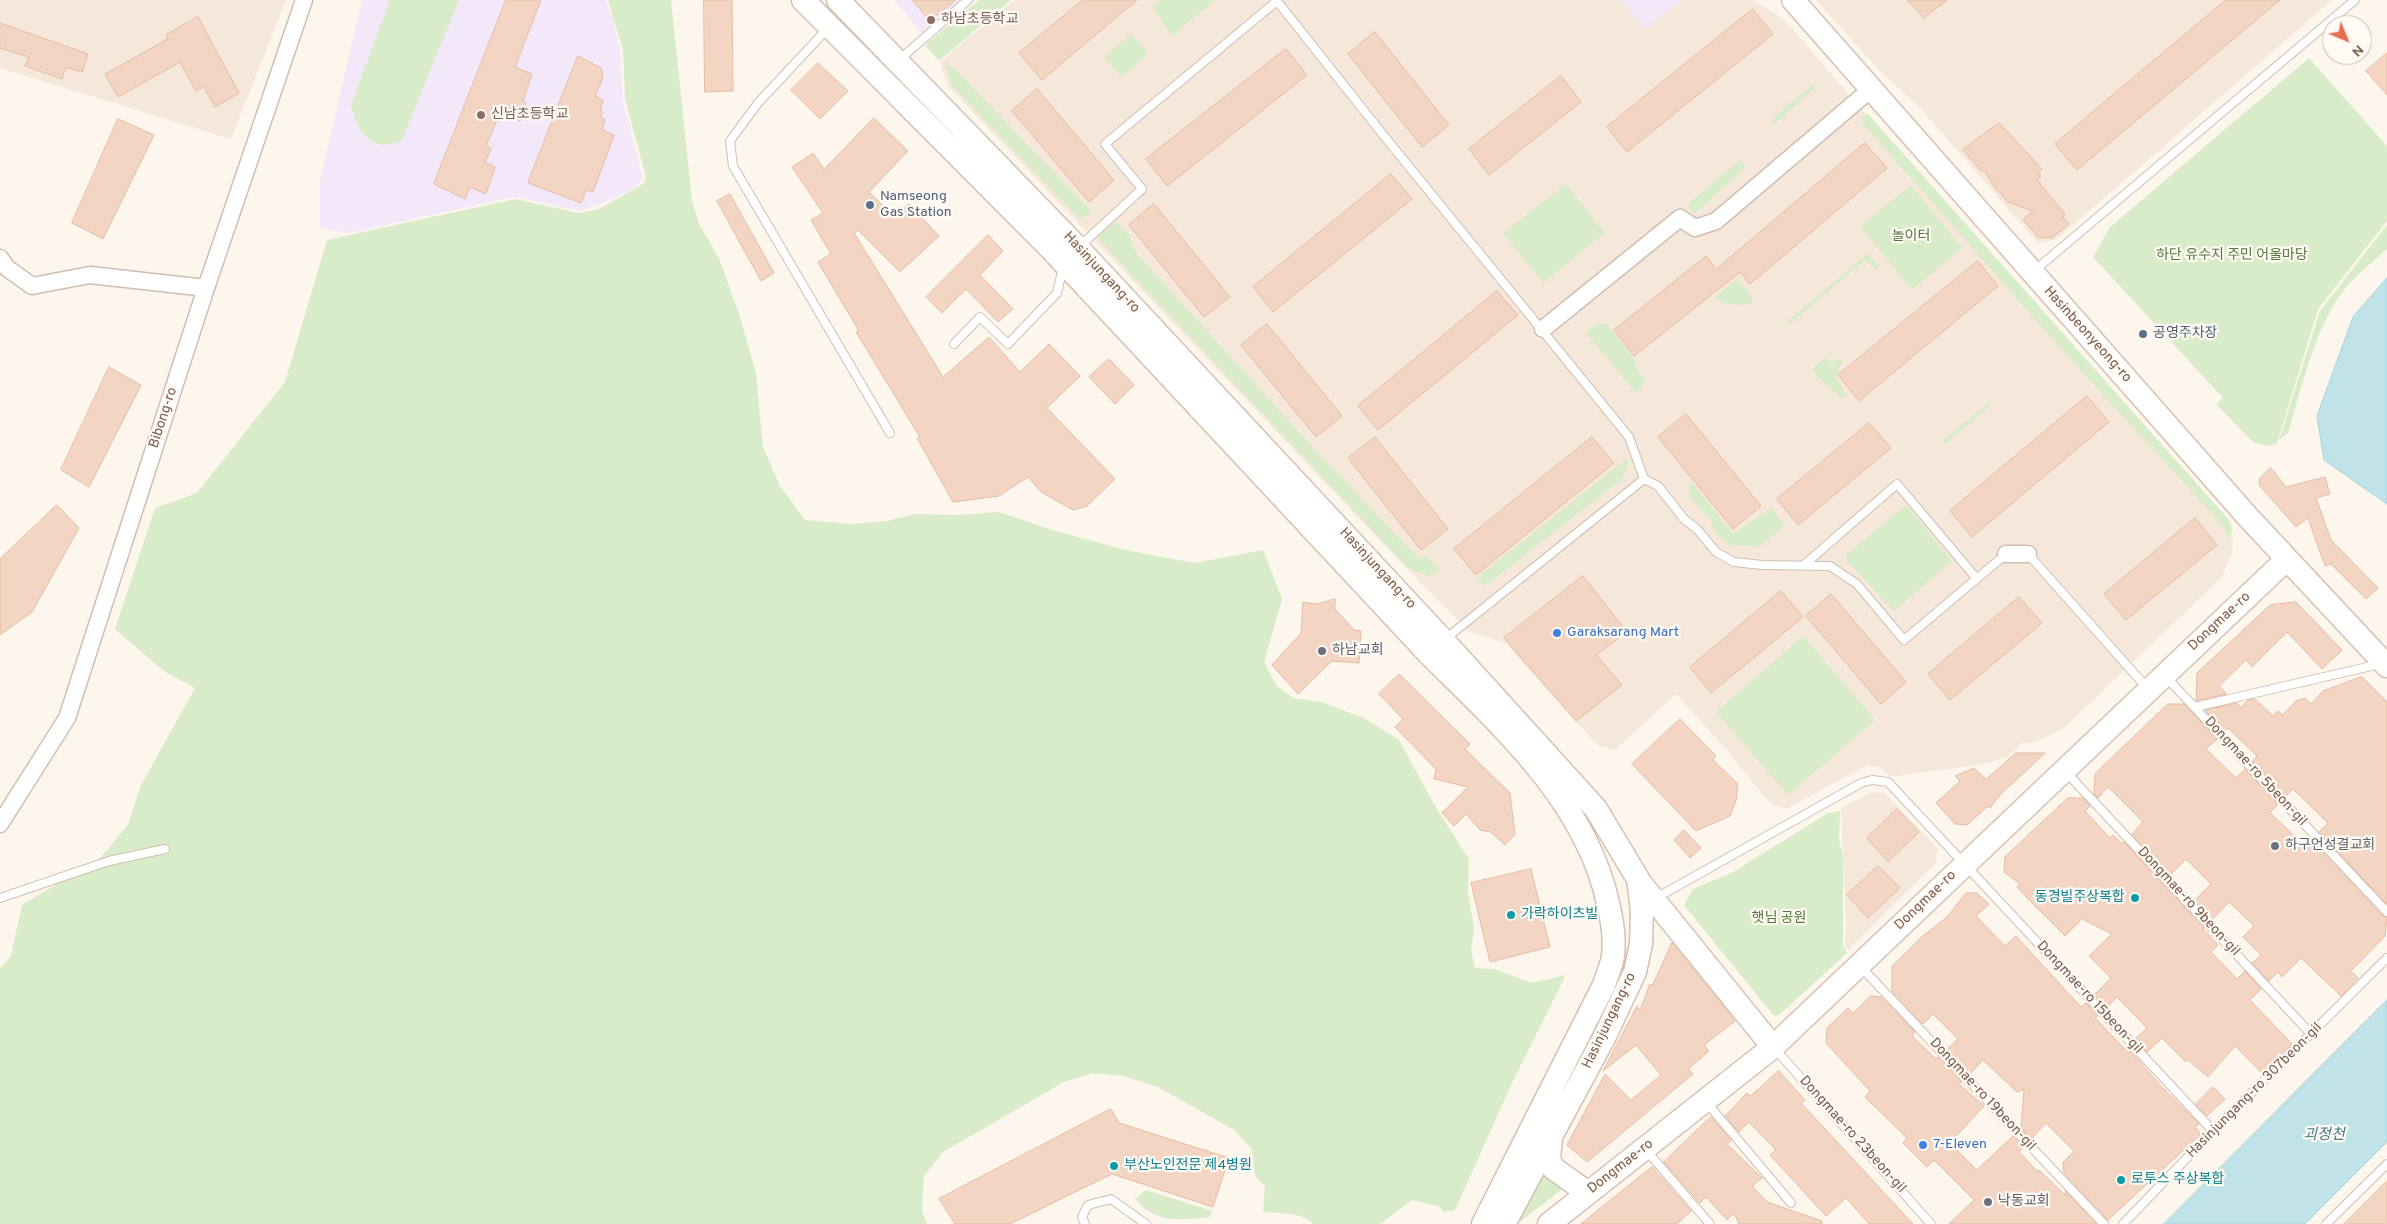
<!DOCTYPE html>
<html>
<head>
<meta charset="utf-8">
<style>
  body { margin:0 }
  #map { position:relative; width:2387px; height:1224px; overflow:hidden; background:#fdf6ec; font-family:Overpass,sans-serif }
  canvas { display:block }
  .north { position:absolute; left:2322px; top:15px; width:50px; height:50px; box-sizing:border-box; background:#fffaf3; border:1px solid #cabbb1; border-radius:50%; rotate:135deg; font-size:14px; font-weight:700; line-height:20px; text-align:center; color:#7a5c4d }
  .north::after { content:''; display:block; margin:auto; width:18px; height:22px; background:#e76f51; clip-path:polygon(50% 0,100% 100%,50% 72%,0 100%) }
</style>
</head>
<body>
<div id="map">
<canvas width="2387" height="1224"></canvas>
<div class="north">N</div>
</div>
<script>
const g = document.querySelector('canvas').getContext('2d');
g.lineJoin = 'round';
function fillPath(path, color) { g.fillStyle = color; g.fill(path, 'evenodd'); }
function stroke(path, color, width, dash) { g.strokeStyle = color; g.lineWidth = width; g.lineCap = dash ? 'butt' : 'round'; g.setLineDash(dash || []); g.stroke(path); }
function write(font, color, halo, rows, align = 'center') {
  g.font = font + ' Overpass,"Noto Sans KR",sans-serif'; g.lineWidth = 4.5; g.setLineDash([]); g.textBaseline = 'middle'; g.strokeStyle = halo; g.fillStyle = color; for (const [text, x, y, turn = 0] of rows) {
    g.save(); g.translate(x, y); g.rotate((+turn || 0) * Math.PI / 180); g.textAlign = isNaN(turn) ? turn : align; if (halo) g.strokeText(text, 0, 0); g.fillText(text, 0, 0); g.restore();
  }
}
fillPath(new Path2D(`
  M0,0H286L231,139L0,68Z
  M1014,0H1753L1784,19L1875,125L2225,522L2233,537L2232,553L2222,577L2065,727L2036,742L2023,743L2007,757L1984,764L1890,777L1879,767L1867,765L1786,809L1773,805L1763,795L1726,749L1676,694L1615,750L1597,745L1505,643L1469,632L1411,573L947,85L940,62Z
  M1816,0H2332L2057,239L2038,243L1921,109L1878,69Z
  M1873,792L1885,793L1938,849L1936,863L1848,950L1845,946L1846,925L1841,808Z`), '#f5e8da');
fillPath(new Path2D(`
  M362,0H605L613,18L620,49L623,100L643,178L636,187L610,200L580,211L514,197L349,233L320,228V181Z
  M894,0H976L927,40Z
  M1620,0H1681L1645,29Z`), '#f3e8fa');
fillPath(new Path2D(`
  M390,0H459L402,140C372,155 357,131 351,105Z
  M608,0H671L692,201L699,224L719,258L741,320L756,374L763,447L780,486L805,520L851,524L887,521L914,514L959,515L999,512L1055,531L1126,550L1194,563L1263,550L1282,599L1264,662L1276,685L1293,698L1321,702L1364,718L1399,740L1435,806L1469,859L1468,892L1474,929L1471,950L1475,968L1495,969L1531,983L1566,975L1512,1083L1455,1210L1444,1212L1439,1206L1412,1200L1380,1224H1313C1302,1211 1278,1214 1263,1212L1265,1187L1255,1176L1252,1149L1234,1130L1158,1087L1123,1076L1092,1073L1064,1082L943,1152L924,1176L922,1211L927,1224H0V968L11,956L22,905L74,874L91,869L128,825L140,787L195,688L165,672L115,629L155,508L197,493L285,382L327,240L515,199L578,213L599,209L643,184L646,177L625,99L623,50Z
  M979,0H1011L939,61L925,45Z
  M1160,0H1215L1172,36L1152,7Z
  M1131,34L1148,54L1121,77L1104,57Z
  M2309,58L2387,146V221L2318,309L2277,443L2267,446L2254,443L2216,404L2223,398L2093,257L2110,227Z
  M945,62L954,68L1092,212L1080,219L951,85Z
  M1812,85L1818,86L1773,125L1772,122L1775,116Z
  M1868,114L2229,520L2233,530L2227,539L2225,529L2207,508L2062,350L1863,124L1861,116Z
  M1740,160L1746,167L1694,214L1689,208L1690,202Z
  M1566,184L1605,233L1543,283L1503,233Z
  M1911,185L1962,248L1912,290L1860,226Z
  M1117,222L1130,237L1137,254L1319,454L1419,559L1426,556L1440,569L1429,576L1409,569L1101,242L1098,233Z
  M2387,225V249C2373,262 2357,274 2345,289C2316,323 2301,390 2288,433L2279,440L2320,311Z
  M1868,253L1879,267L1876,270L1865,260L1790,324L1787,322Z
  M1737,279L1753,299L1751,305L1726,304L1714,298Z
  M1597,324L1608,325L1635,361V366L1646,382L1635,392L1586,333Z
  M1825,357L1831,362L1843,358L1836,378L1847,396L1840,397C1830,387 1819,381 1812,369Z
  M1991,401L1988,408L1945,444L1942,443L1943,440Z
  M1626,459L1629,463L1622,479L1485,586L1477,578Z
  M1690,481L1733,534L1771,508L1785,525L1759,547L1730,545L1720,538L1712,527L1711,520L1690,498Z
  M1906,505L1952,561L1894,611L1848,562L1846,555Z
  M1803,636L1875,720L1788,795L1716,712Z
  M1840,811L1839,840L1843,855V946L1847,953L1779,1015L1774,1016L1684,905L1693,889L1733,872L1828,813Z
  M1541,1168L1564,1188L1517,1224H1513Z
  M1146,1190L1212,1211L1210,1217C1179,1220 1157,1224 1135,1199Z`), '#d8ecc9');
const water = new Path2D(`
  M2387,278V504L2324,460L2317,416L2353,317Z
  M2387,1000V1142L2305,1224H2164Z`);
fillPath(water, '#bfe3e8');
stroke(water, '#a5d3da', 1);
const building = new Path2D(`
  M506,0H541L515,67L532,74L523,101L526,103L520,121L500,113L486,146L491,148L485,162L495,167L486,194L470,187L465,199L434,184Z
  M704,0H732L733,91L705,92Z
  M913,0H956L930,21Z
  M1083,0H1137L1042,80L1019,53Z
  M1908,0H1947L1924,18Z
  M2226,0H2280L2077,170L2055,144Z
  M1753,9L1773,34L1627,152L1607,127Z
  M198,17L239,93L215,107L204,87L196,91L180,62L118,97L105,74L168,39L166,35Z
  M0,23L88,54L82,72L66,67L62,79L25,66L29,57L0,48Z
  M1375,32L1449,125L1422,147L1348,54Z
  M1286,49L1307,75L1167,186L1146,159Z
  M2387,53V95L2366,71Z
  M578,56L601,68L603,78L595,96L603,100L600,111L603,112L600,117L605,119L602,130L614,135L593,192L586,190L581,203L528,183Z
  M818,63L848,91L820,119L791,90Z
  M1561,76L1581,102L1489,175L1469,149Z
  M1037,89L1114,180L1089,202L1012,111Z
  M874,118L908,151L869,192L895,217L909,204L939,236L900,272L858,230L854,233L943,377L989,337L1020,372L1049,344L1080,376L1047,408L1115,479L1087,506L1073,510L1041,492L1028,477L999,496L953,502L917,438L920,437L856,332L859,331L818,262L831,254L811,220L823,213L792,167L813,153L824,169Z
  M118,119L154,135L103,239L72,223Z
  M1999,123L2042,169L2038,173L2041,176L2037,180L2065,214L2063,217L2069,224L2052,238L2038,237L2023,220L2033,211L2008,202L1995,188L1985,171H1981L1963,150Z
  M1865,143L1887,168L1750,284L1740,272L1634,356L1614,330L1706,256L1716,269Z
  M1391,174L1412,199L1273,312L1253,287Z
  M730,194L774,273L761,281L717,201Z
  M1154,204L1230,297L1204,317L1129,225Z
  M988,235L1003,251L980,275L1013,309L998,322L966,289L942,313L926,297Z
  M1978,261L1998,286L1859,401L1838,375Z
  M1497,291L1518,315L1378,430L1358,406Z
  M1267,324L1342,416L1316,437L1241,345Z
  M1109,359L1134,385L1115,404L1089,377Z
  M109,367L141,385L89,487L61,470Z
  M2087,396L2109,422L1972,537L1950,511Z
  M1686,414L1761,506L1733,529L1658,437Z
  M1869,423L1891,448L1798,525L1777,499Z
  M1375,437L1448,529L1421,550L1348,458Z
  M1592,437L1614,463L1476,575L1454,549Z
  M2271,468L2286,487L2325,477L2330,494L2316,498L2331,540L2378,588L2366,599L2331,564L2325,566L2308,518L2296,527L2259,485L2260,478Z
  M57,505L79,528L32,612L0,635V559Z
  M2195,518L2217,545L2126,620L2104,594Z
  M1583,576L1627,632L1596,655L1622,685L1576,721L1504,638Z
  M1781,591L1803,617L1711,693L1690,667Z
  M1831,594L1906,682L1881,704L1806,616Z
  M2019,597L2042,623L1950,700L1928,674Z
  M1335,599V609L1354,630L1361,631L1359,663L1332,661L1298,694L1272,665L1301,633L1303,602L1317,604Z
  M2296,602L2342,650L2322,669L2287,632L2252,667L2246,660L2219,686L2227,694L2196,701L2197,673L2270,605Z
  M1399,674L1470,744L1465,749L1510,793L1515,834L1505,845L1491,832L1480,830L1466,814L1454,826L1442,813L1468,787L1434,779L1436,769L1395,727L1403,719L1379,694Z
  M2362,677L2387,702V904L2319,832L2328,823L2293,789L2286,796L2253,761L2257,756L2228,728L2225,731L2205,710L2237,703L2241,708L2248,700L2255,699L2273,716L2278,711L2283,715L2296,701L2305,698L2311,704L2323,691Z
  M2168,704H2184L2217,739L2206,749L2236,778L2245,769L2278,804L2270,813L2305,846L2311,840L2383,916L2387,918L2385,936L2351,971L2358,978L2341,996L2301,958L2282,977L2278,972L2269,981L2252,963L2261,955L2243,937L2254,926L2229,902L2212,920L2194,901L2211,884L2186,859L2170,875L2132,834L2143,822L2108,787L2098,798L2094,794L2095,774Z
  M1680,719L1716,756L1713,760L1738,784L1736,801L1730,816L1696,831L1632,764Z
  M2016,753H2045L2000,795L1990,808L1988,806L1967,825L1955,824L1936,803L1960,781L1955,776L1974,768L1986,779Z
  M2068,798H2083L2090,806L2085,811L2110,838L2113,835L2122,844L2124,842L2204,928L2203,929L2218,945L2211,952L2237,979L2245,971L2261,989L2250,1000L2292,1044L2263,1074L2235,1046L2208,1077L2188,1060L2186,1062L2162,1038L2147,1052L2135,1039L2147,1028L2117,997L2106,1008L2094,995L2111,978L2089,956L2112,934L2082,919L2065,936L2026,897L2017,887L2020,884L2004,872L2005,857Z
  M1897,809L1919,832L1888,862L1867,838Z
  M1684,830L1701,848L1690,858L1674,840Z
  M1878,866L1900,888L1868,918L1847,895Z
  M1531,869L1550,947L1490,962L1471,883Z
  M1966,893H1977L1989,904L1976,916L2005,946L2016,936L2081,1007L2086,1003L2098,1016L2095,1018L2125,1049L2127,1047L2160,1085L2199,1124L2195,1127L2201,1134L2108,1220L2064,1173L2063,1162L2074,1151L2046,1123L2031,1139L2021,1128L2024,1089L2017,1092L1983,1060L1970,1074L1947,1049L1958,1039L1933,1014L1923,1024L1892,991V966L1924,935L1947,917Z
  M1672,943L1735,1021L1704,1045L1709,1051L1688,1069L1693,1074L1587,1162L1567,1145L1605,1074L1631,1100L1661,1075L1636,1045L1603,1071L1637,1006L1640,1010L1650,984L1652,986Z
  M1871,996L1881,997L1915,1032L1912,1036L1936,1059L1938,1057L1962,1082L1959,1084L1984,1106L1950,1143L1977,1170L2013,1136L2023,1147L2019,1152L2037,1171L2039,1170L2066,1196L2065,1191L2096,1224H1949L1974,1200L1934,1160L1927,1167L1903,1143L1907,1138L1865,1097L1870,1091L1826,1043L1827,1028L1848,1008L1853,1013Z
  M1779,1071L1805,1100L1801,1103L1913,1224H1869L1846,1198L1826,1216L1770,1155L1776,1150L1749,1122L1739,1132L1725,1116L1747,1093L1750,1096Z
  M2213,1087L2225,1099L2207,1116L2196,1104Z
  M1111,1109L1119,1123L1229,1158L1213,1207L1112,1174L1010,1224H955L939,1199Z
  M1711,1117L1731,1140L1727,1144L1762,1178L1752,1186L1767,1202L1822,1221V1224H1739L1734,1213L1727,1220L1706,1197L1700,1203L1664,1162Z
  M1652,1167L1691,1211L1677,1224H1581Z
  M2387,1181V1224H2344Z`);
fillPath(building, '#f3d5c3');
stroke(building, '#e6bba3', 1);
const lane = new Path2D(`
  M829,27L758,103L730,141L733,166L890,433
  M900,59L968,0
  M1079,247L1142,189L1105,144L1277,1L1380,131L1629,437L1644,479L1444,640
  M2034,271L2355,0
  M954,344L980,317L1008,344L1057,293L1063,267
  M1644,479L1658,486L1684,519L1697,529L1716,552L1734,562L1762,565L1830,566L1857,584L1904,640L2006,554
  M2028,554L2148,689
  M1804,565L1897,484L1977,579
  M2166,677L2387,912
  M2195,707L2380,664
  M2065,771L2311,1034
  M0,898L109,861L165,849
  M1656,898L1861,783L1872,780L1888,782L2213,1131
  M1860,966L2104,1224
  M1774,1048L1931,1224
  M1707,1103L1791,1203
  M1646,1150L1710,1224
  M1085,1224L1082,1217L1088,1205L1111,1199L1146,1224
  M2123,1224L2213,1131L2387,958
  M2326,1224L2387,1164`);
const street = new Path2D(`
  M0,258L7,268L32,286L90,275L206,288
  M1543,329L1680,218L1695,228L1716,221L1871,89
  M2006,554H2028
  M0,824L67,718L206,288L304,0`);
const secondary = new Path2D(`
  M803,0L1052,250L1428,653C1500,725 1585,799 1608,903C1612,919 1615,939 1613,956C1612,965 1607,975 1604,985L1483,1224
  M838,0L1078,248L1443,640L1596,809L1638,879L1642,911L1641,944L1635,972L1605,1036L1504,1224
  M1793,0L2247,516L2387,666
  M1638,880L1773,1047
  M1551,1138L1549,1158L1553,1168L1588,1193
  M1549,1224L1773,1047L2287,559`);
stroke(lane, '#d1beb0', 10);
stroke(street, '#d1beb0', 19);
stroke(secondary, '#d6c0b0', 25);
stroke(lane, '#fff', 8);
stroke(street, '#fff', 16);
stroke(secondary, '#fff', 22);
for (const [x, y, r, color] of [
  [931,20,5,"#8d6e63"],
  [481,115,5,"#8d6e63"],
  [870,205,5,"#5c6f8a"],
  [2143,334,5,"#5c6f8a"],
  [1557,633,5,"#3f7fe0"],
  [1322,651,5,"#6b7280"],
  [2275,846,5,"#6b7280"],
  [2135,898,5,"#0f9aa8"],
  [1511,915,5,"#0f9aa8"],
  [1923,1145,5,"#3f7fe0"],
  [1114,1166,5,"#0f9aa8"],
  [2121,1180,5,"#0f9aa8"],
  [1988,1202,5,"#6b7280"]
]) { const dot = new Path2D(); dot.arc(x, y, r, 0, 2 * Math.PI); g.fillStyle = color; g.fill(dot); stroke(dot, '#fffaf3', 2); }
write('14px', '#785e54', '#fffaf3', [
  ["하남초등학교",941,20],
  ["신남초등학교",491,115]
], 'left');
write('14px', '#4e5e75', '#fffaf3', [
  ["Namseong",880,197],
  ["Gas Station",880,213],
  ["공영주차장",2153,334]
], 'left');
write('14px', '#537a41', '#fffaf3', [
  ["놀이터",1911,237],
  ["하단 유수지 주민 어울마당",2232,256],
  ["햇님 공원",1779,919]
]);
write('14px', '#7a5c4d', '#fffaf3', [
  ["Hasinjungang-ro",1101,273,47],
  ["Hasinbeonyeong-ro",2087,335,48],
  ["Bibong-ro",164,418,-72],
  ["Hasinjungang-ro",1377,569,47],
  ["Dongmae-ro",2220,622,-43],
  ["Dongmae-ro 5beon-gil",2255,772,47],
  ["Dongmae-ro",1926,901,-44],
  ["Dongmae-ro 9beon-gil",2188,902,47],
  ["Dongmae-ro 15beon-gil",2089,998,47],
  ["Hasinjungang-ro",1610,1021,-64],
  ["Hasinjungang-ro 307beon-gil",2255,1091,-45],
  ["Dongmae-ro 19beon-gil",1982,1095,47],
  ["Dongmae-ro 23beon-gil",1852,1135,48],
  ["Dongmae-ro",1621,1167,-38]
]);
write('14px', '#366cbe', '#fffaf3', [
  ["Garaksarang Mart",1567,633],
  ["7-Eleven",1933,1145]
], 'left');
write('14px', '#5b616d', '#fffaf3', [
  ["하남교회",1332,651],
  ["하구언성결교회",2285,846],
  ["낙동교회",1998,1202]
], 'left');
write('14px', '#0d838f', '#fffaf3', [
  ["동경빌주상복합",2125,898,"right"],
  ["가락하이츠빌",1521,915],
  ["부산노인전문 제4병원",1124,1166],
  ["로투스 주상복합",2131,1180]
], 'left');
write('italic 15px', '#437c86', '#fffaf3', [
  ["괴정천",2324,1136]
]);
</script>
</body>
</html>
